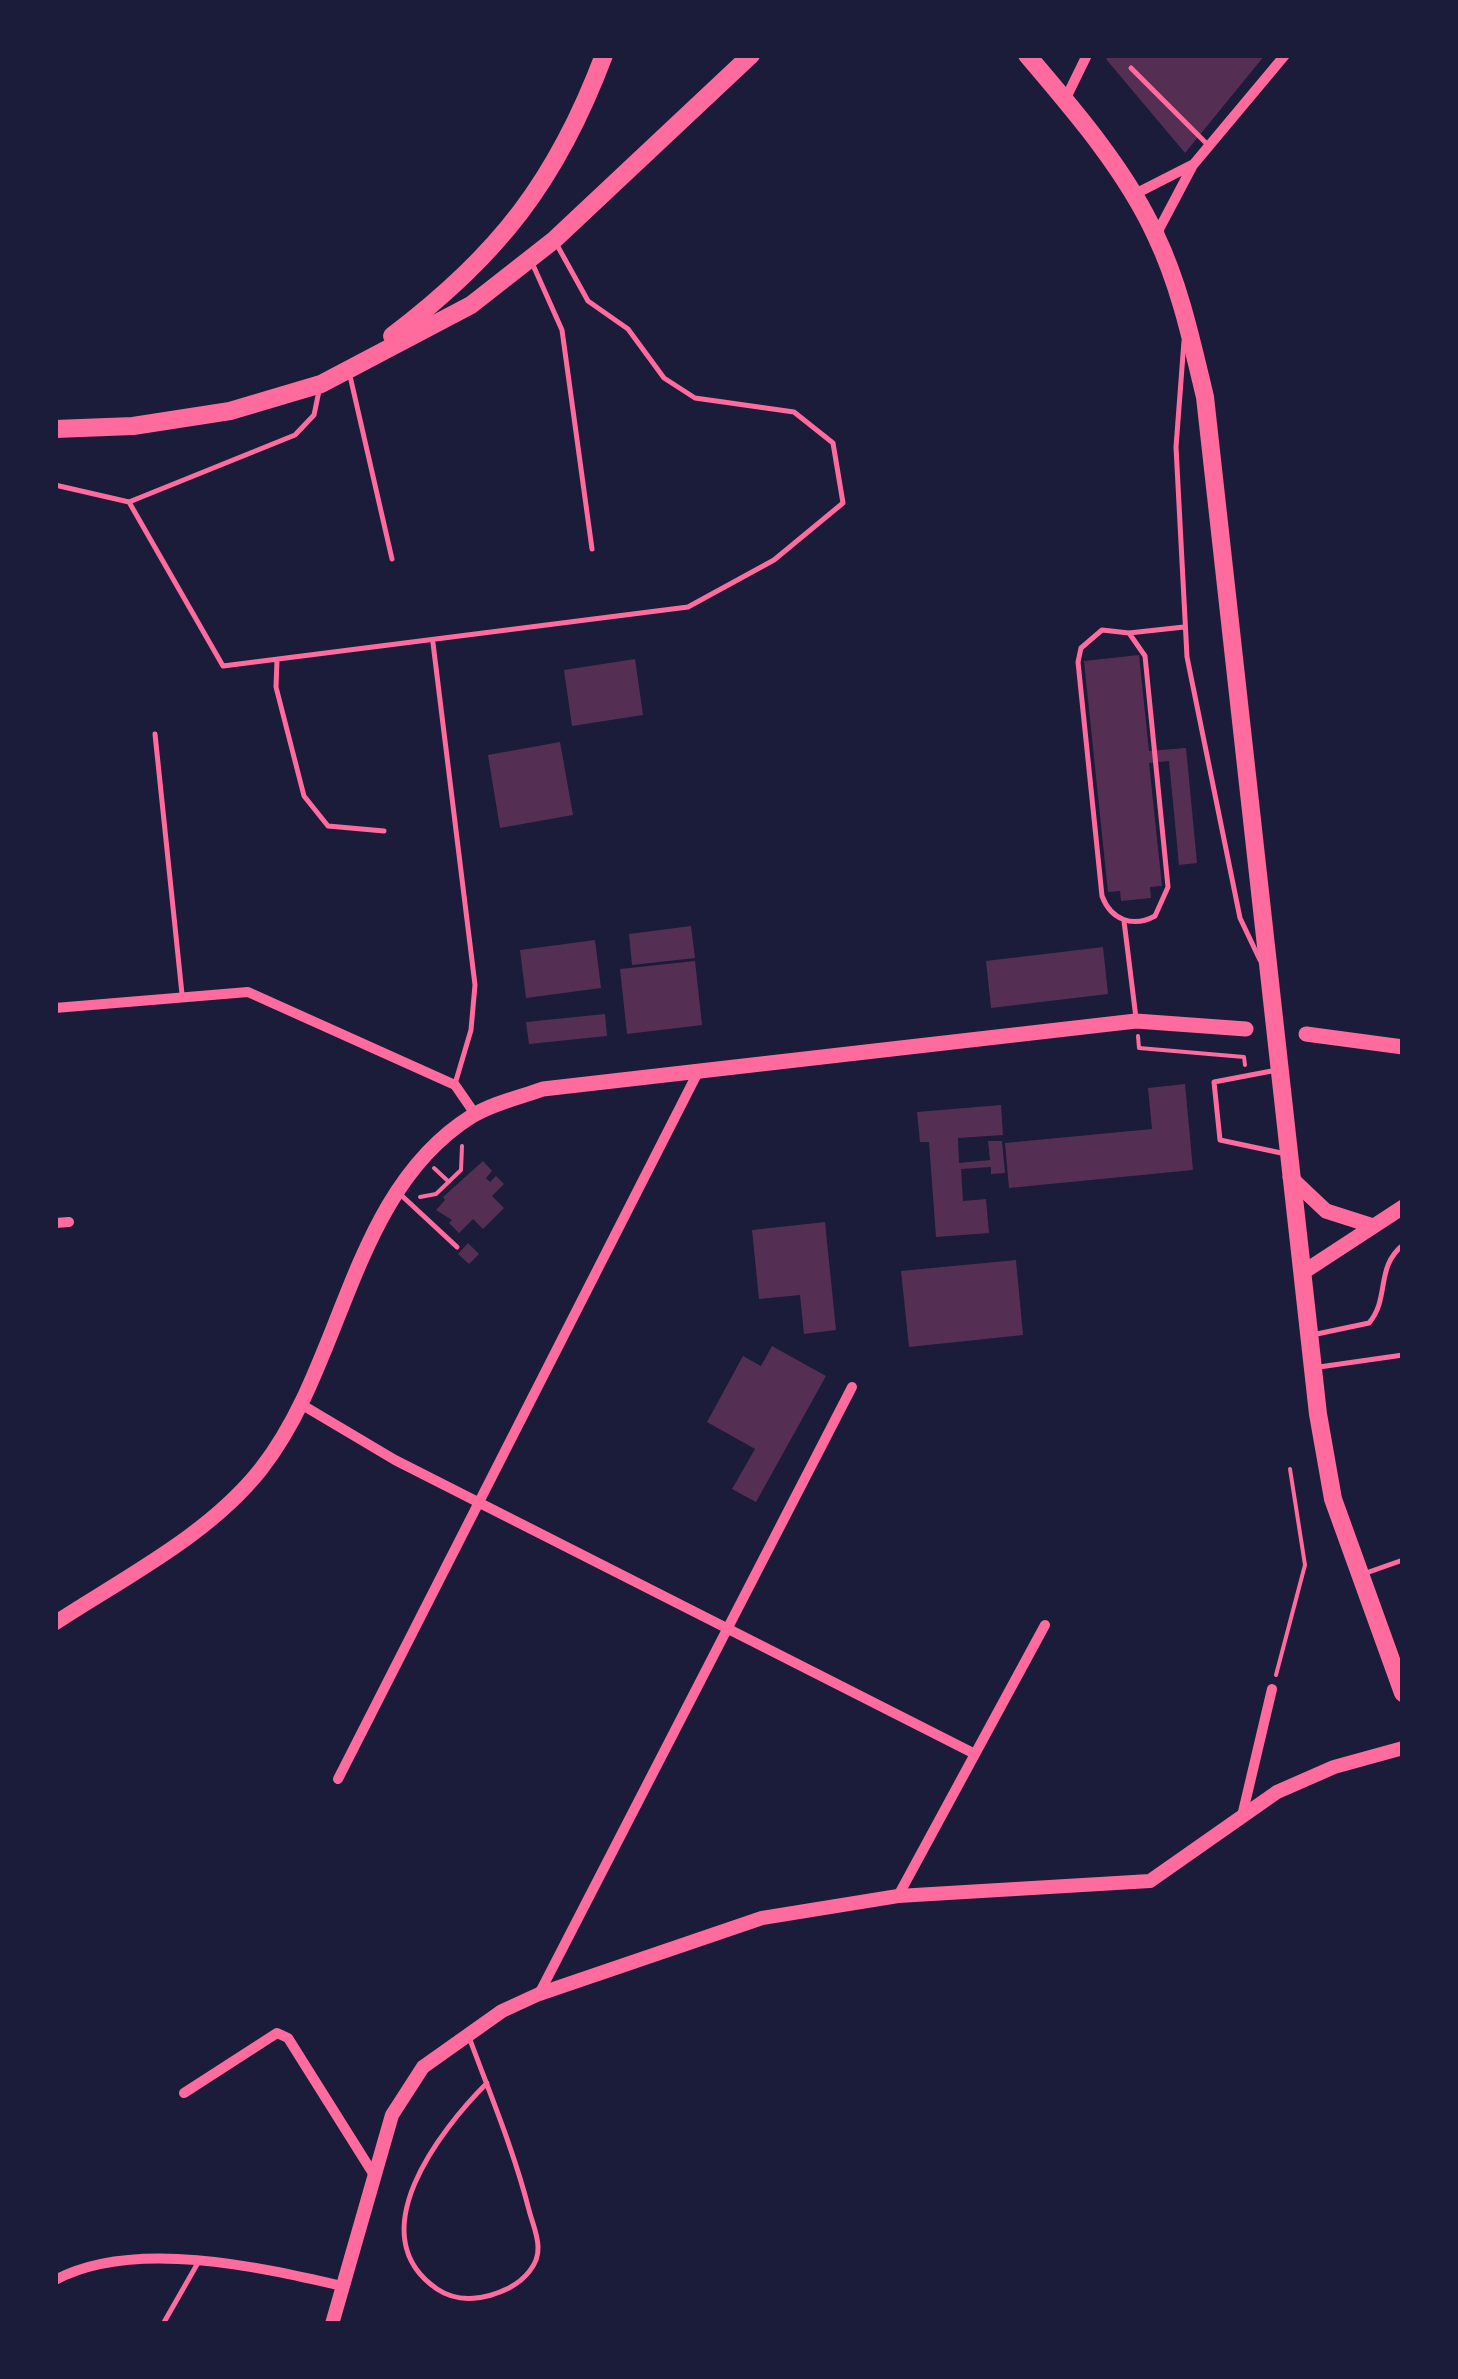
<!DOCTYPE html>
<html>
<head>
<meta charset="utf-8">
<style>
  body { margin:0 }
  #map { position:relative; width:1458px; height:2379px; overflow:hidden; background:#1b1b3a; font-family:"PT Sans",sans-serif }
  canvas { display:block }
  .frame { position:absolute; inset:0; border:58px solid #1b1b3a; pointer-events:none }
</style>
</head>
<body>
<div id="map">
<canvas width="1458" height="2379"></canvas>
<div class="frame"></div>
</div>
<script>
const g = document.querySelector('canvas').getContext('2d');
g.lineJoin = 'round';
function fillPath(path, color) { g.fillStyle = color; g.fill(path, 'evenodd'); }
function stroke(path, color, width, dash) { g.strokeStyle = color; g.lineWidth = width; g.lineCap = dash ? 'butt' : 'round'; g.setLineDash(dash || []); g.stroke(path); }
fillPath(new Path2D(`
  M1110,55H1265L1185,153L1106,59Z
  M1139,655L1149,751L1186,748L1197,863L1179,865L1169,761L1149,763L1162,886L1150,887L1151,898L1121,901L1120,891L1108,892L1084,661Z
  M635,659L643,715L572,726L564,670Z
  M560,742L573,815L500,828L488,755Z
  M691,926L695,958L632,965L629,934Z
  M595,940L601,988L526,998L520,950Z
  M1103,947L1108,994L991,1008L986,961Z
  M695,961L702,1025L627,1034L620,969Z
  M605,1014L607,1036L529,1044L526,1022Z
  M1185,1084L1193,1170L1009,1188L1005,1143L1152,1129L1148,1088Z
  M1001,1105L1003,1135L958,1138L959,1163L990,1160L988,1141H1002L1005,1173L991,1174V1167L961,1169L963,1201L986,1199L989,1233L936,1237L929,1142H920L917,1112Z
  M483,1161L492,1171L486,1178L490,1182L496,1176L504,1184L492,1196L504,1208L483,1229L473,1219L459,1233L449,1223L452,1220L436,1210L445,1200L443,1197Z
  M825,1222L836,1330L804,1334L800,1295L759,1299L752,1230Z
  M468,1243L479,1254L469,1264L458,1254Z
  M1016,1260L1023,1335L909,1347L901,1271Z
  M772,1346L826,1376L756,1502L732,1489L755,1449L707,1422L743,1356L761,1366Z`), '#542f53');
stroke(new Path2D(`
  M1138,1036L1139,1048L1244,1057L1245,1065
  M434,1168L449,1182
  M420,1197L436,1194L461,1170L462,1146
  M1276,1675L1305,1565L1290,1469`), '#ff6b9d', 4);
stroke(new Path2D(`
  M1131,68L1207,144
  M533,265L562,330L592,549
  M1184,341L1176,447L1187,657L1240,918L1260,960
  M350,376L392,559
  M55,485L129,502L295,435L314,415L319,391
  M129,502L223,666L688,607L774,560L843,503L833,443L794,412L695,398L664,378L628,329L588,301L557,245
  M1129,633L1145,656L1168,887L1155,916C1133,928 1111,920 1102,896L1078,662L1081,648L1102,630L1129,633L1184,627
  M433,643L475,985L471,1030L455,1084
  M277,660L276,687L304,796L328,826L384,831
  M155,734L182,994
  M1124,921L1136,1018
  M1277,1070L1214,1082L1220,1140L1286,1154
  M401,1195L457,1247
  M1312,1335L1369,1323C1390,1299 1375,1267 1403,1245
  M1319,1367L1403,1355
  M1366,1573L1403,1560
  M469,2037C490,2094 514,2151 529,2210C532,2222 538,2235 538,2247C539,2265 524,2280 509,2288C487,2299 459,2304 437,2289C358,2235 440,2130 487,2083
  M163,2324L199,2261`), '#ff6b9d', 5);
stroke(new Path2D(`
  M1065,100L1087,55
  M1133,195L1192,165
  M1156,235L1193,165L1285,55
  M55,1008L248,992L455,1085L475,1114
  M55,1223L69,1222
  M299,1403L395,1460L973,1753
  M338,1779L697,1074
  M1242,1816L1272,1689
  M898,1896L1045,1625
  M539,1994L852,1387
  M184,2093L277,2033L288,2038L374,2175
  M55,2280C133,2238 260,2267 342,2286`), '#ff6b9d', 10);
stroke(new Path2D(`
  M332,2324L392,2115L423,2067L502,2011L539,1994L762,1918L898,1896L1150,1881L1277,1792L1334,1767L1403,1748`), '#ff6b9d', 14);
stroke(new Path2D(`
  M1306,1034L1403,1047
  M1290,1177L1326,1211L1373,1226
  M1302,1273L1403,1207
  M55,1623C125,1577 209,1535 261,1469C345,1362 350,1192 472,1116C493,1103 521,1097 543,1089L1136,1021L1246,1029`), '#ff6b9d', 15);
stroke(new Path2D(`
  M1027,55C1073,109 1126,170 1156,236C1180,286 1192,343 1205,397L1318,1414L1333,1499L1403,1693
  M392,336C499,255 557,180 604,55
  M55,429L133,426L230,411L321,384L471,305L554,240L751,55`), '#ff6b9d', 18);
</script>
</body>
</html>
